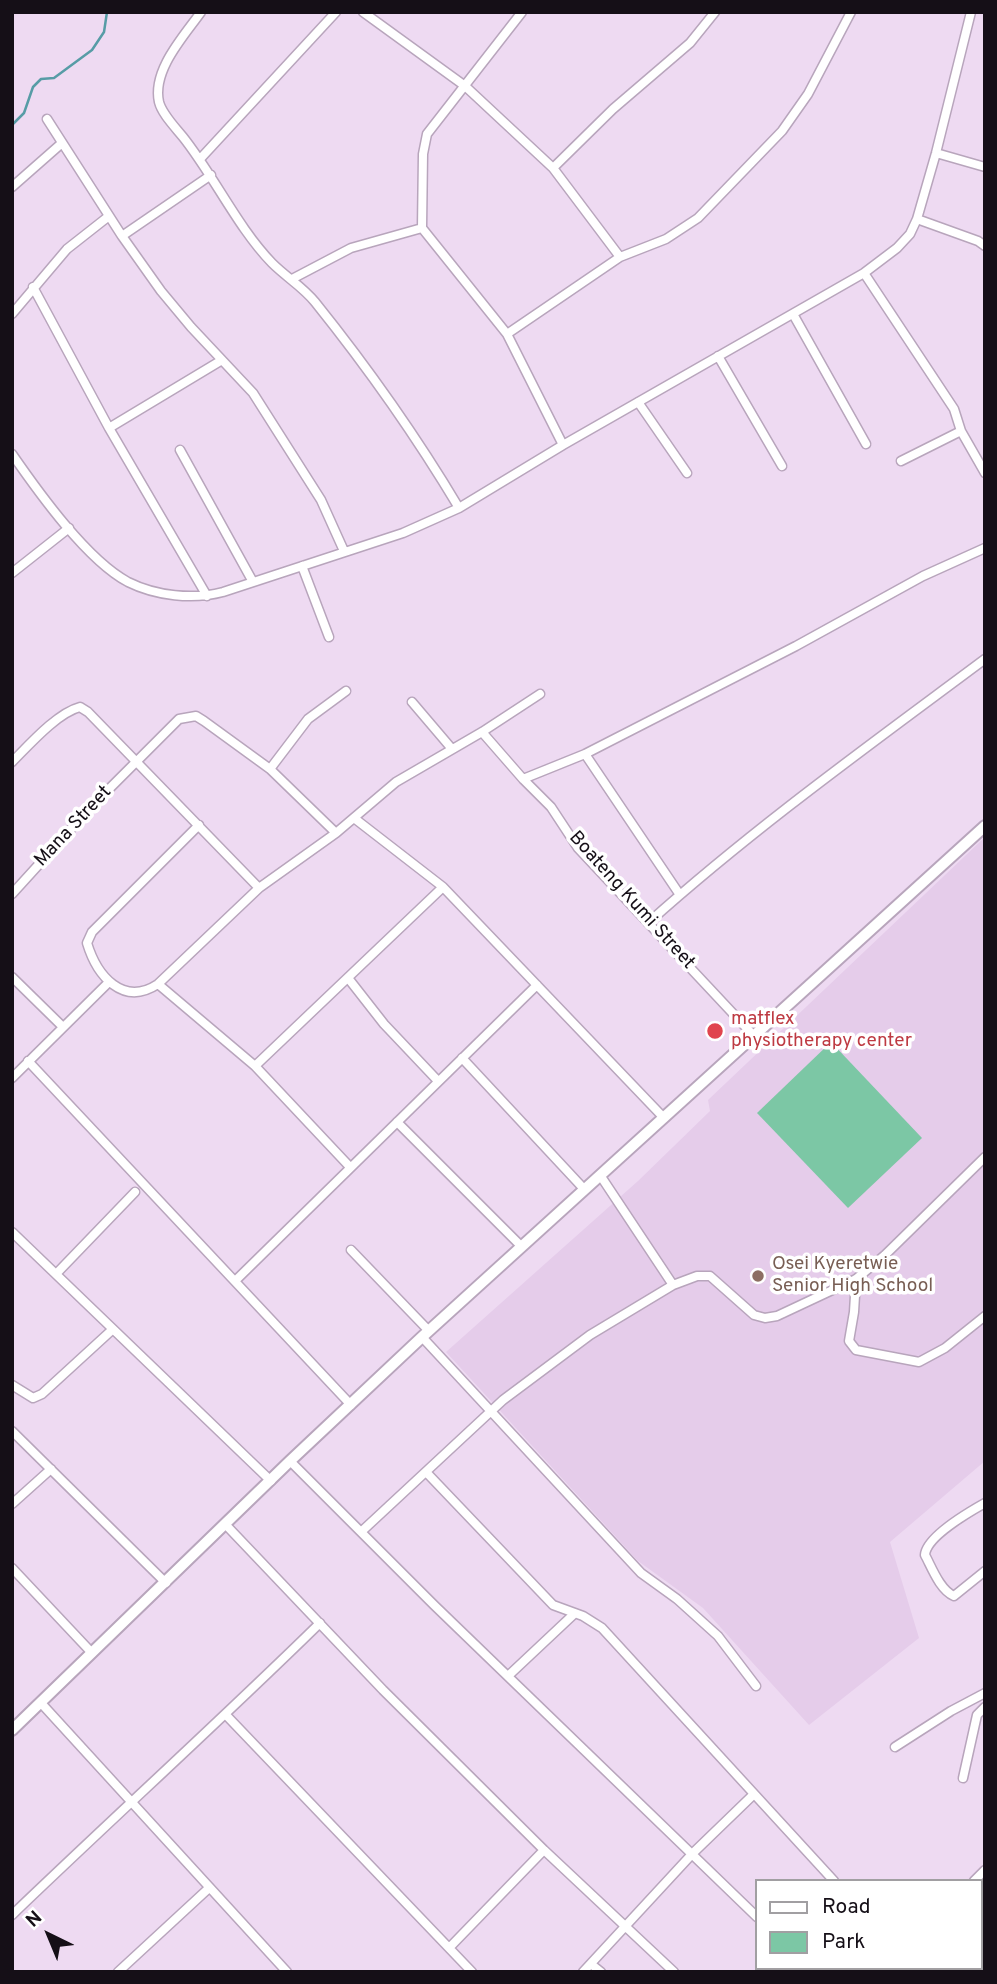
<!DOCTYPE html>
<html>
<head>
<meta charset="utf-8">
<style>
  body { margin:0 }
  #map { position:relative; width:997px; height:1984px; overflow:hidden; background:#eedaf2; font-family:Overpass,sans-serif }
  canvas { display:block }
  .frame { position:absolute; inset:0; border:14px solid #150f17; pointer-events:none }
  .legend { position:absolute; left:755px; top:1879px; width:228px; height:91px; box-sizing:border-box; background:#fff; border:2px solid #a19fa2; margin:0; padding:9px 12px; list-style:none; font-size:21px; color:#150f17 }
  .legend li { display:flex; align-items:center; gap:14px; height:35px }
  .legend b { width:35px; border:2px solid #a19fa2 }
  .north { position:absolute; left:14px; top:1900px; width:70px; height:70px; -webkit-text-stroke:5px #fff; paint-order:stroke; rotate:317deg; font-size:19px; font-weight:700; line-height:28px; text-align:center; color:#150f17 }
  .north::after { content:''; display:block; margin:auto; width:24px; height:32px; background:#150f17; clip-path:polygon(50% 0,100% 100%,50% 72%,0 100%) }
</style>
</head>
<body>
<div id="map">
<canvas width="997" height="1984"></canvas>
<div class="frame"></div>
<ul class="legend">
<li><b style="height:9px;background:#fff"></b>Road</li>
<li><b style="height:19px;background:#7cc7a5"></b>Park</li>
</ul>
<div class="north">N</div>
</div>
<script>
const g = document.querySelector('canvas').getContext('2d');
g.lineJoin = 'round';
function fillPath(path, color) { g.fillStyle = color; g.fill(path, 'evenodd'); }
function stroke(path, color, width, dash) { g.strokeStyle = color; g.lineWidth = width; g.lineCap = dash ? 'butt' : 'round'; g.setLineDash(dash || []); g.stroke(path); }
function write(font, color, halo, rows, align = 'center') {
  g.font = font + ' Overpass,sans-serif'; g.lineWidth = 7; g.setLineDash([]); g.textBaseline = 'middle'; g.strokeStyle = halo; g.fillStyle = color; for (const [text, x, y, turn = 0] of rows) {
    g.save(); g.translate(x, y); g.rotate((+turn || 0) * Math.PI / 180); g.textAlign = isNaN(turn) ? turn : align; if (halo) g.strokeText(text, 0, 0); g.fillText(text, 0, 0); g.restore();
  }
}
fillPath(new Path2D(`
  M985,837V1461L890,1542L919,1638L809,1725L703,1608L638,1561L446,1352L638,1181L710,1111L708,1100Z`), '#e5ccea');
fillPath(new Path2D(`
  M831,1042L922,1138L848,1208L757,1113Z`), '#7cc7a5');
stroke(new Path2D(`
  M12,125L24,113L33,87L41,79L54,78L92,50L104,32L107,12`), '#579ca6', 2.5);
const minor = new Path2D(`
  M201,12C184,36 152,70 159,102C162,114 175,127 183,137C214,176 238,228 272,263C286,277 303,287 315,302C368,368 416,436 459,508
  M363,12L465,86L553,168L620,257
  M522,12L427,134L423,154L422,228L507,334L563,445
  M47,119L122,236L161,291L191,327L253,393L321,500L344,551
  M936,153L985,167
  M200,159L336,12
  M553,168L613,109L690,43L715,12
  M12,187L62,143
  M917,219L978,241L985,246
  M122,236L211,175
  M864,273L954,409L961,431
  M292,279L351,248L422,228
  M33,287L109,428L207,596
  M12,314L67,249L109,216
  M793,314L866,444
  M507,334L620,257L666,239L698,218L782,131L808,94L851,12
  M718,356L782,466
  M638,402L687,473
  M109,428L222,360
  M180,450L253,582
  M12,454C39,493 87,560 128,582C156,596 193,600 223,592L403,533L459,508L563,445L864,273L897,248L910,234L917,219L936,153L971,12
  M901,461L961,431L985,473
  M302,566L329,637
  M12,573L69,528
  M412,702L452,749
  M482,732L523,779L551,807L578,848L755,1037
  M585,754L680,895
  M12,762C29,745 57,713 80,707L88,712L259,888
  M270,769L308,719L346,691
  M523,779L585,754L796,646L923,576L985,548
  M354,818L443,887L664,1118
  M199,825L92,932L87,943C97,976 123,1007 158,984L259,888L336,833L396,782L482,732L540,694
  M12,894L92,806L179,719L196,716L204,721L270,769L336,833
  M648,923C754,828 871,744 985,659
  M12,977L63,1027
  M348,978L384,1024L438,1081
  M158,984L255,1066L350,1167
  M462,1058L584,1189
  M28,1061L351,1405
  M255,1066L443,887
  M12,1078L109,982
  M397,1122L521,1246
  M600,1175L673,1285
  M12,1232L271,1481
  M351,1250L429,1331
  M56,1274L135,1192
  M856,1279L854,1312L849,1341L856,1350L919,1362L945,1348L985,1316
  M235,1281L537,985
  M422,1337L641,1573L677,1599L718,1636L756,1686
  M12,1385L33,1398L42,1394L113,1329
  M12,1431L166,1583
  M290,1461L434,1605L757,1917
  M426,1472L553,1605L583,1616L602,1628L834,1881
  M985,1503C969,1512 926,1537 925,1555C932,1568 940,1590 954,1596L985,1571
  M12,1504L51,1469
  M226,1525L383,1690L544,1850L674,1972
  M362,1531L503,1400L590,1335L673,1285L697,1276H710L754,1315L765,1318L777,1316L856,1279L885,1255L985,1157
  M12,1568L92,1653
  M508,1676L574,1614
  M41,1703L287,1972
  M226,1715L472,1972
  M895,1747L951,1711L985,1693
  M963,1778L977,1715L985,1707
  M974,1881L985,1870
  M981,1908L985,1910
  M12,1915C114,1817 219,1722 320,1623
  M450,1947L544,1850
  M591,1964L601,1972
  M809,1968L813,1972
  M917,1968L921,1972
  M118,1972L209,1888
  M583,1972L693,1853L753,1795
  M887,1972L890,1968`);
const tertiary = new Path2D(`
  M12,1730L290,1461L422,1337L985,826`);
stroke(minor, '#b8a5bc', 11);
stroke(tertiary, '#b8a5bc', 14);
stroke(minor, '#fff', 8);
stroke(tertiary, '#fff', 10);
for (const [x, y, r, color] of [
  [715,1031,9,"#e0444e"],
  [758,1276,7,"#8d6e63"]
]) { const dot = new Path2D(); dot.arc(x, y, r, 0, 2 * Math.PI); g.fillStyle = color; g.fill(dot); stroke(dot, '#fff', 2.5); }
write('19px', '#150f17', '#fff', [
  ["Mana Street",74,827,-47],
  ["Boateng Kumi Street",631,901,48]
]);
write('19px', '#be3a42', '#fff', [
  ["matflex",731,1020],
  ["physiotherapy center",731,1042]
], 'left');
write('19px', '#785e54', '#fff', [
  ["Osei Kyeretwie",772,1265],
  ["Senior High School",772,1287]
], 'left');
</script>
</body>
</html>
